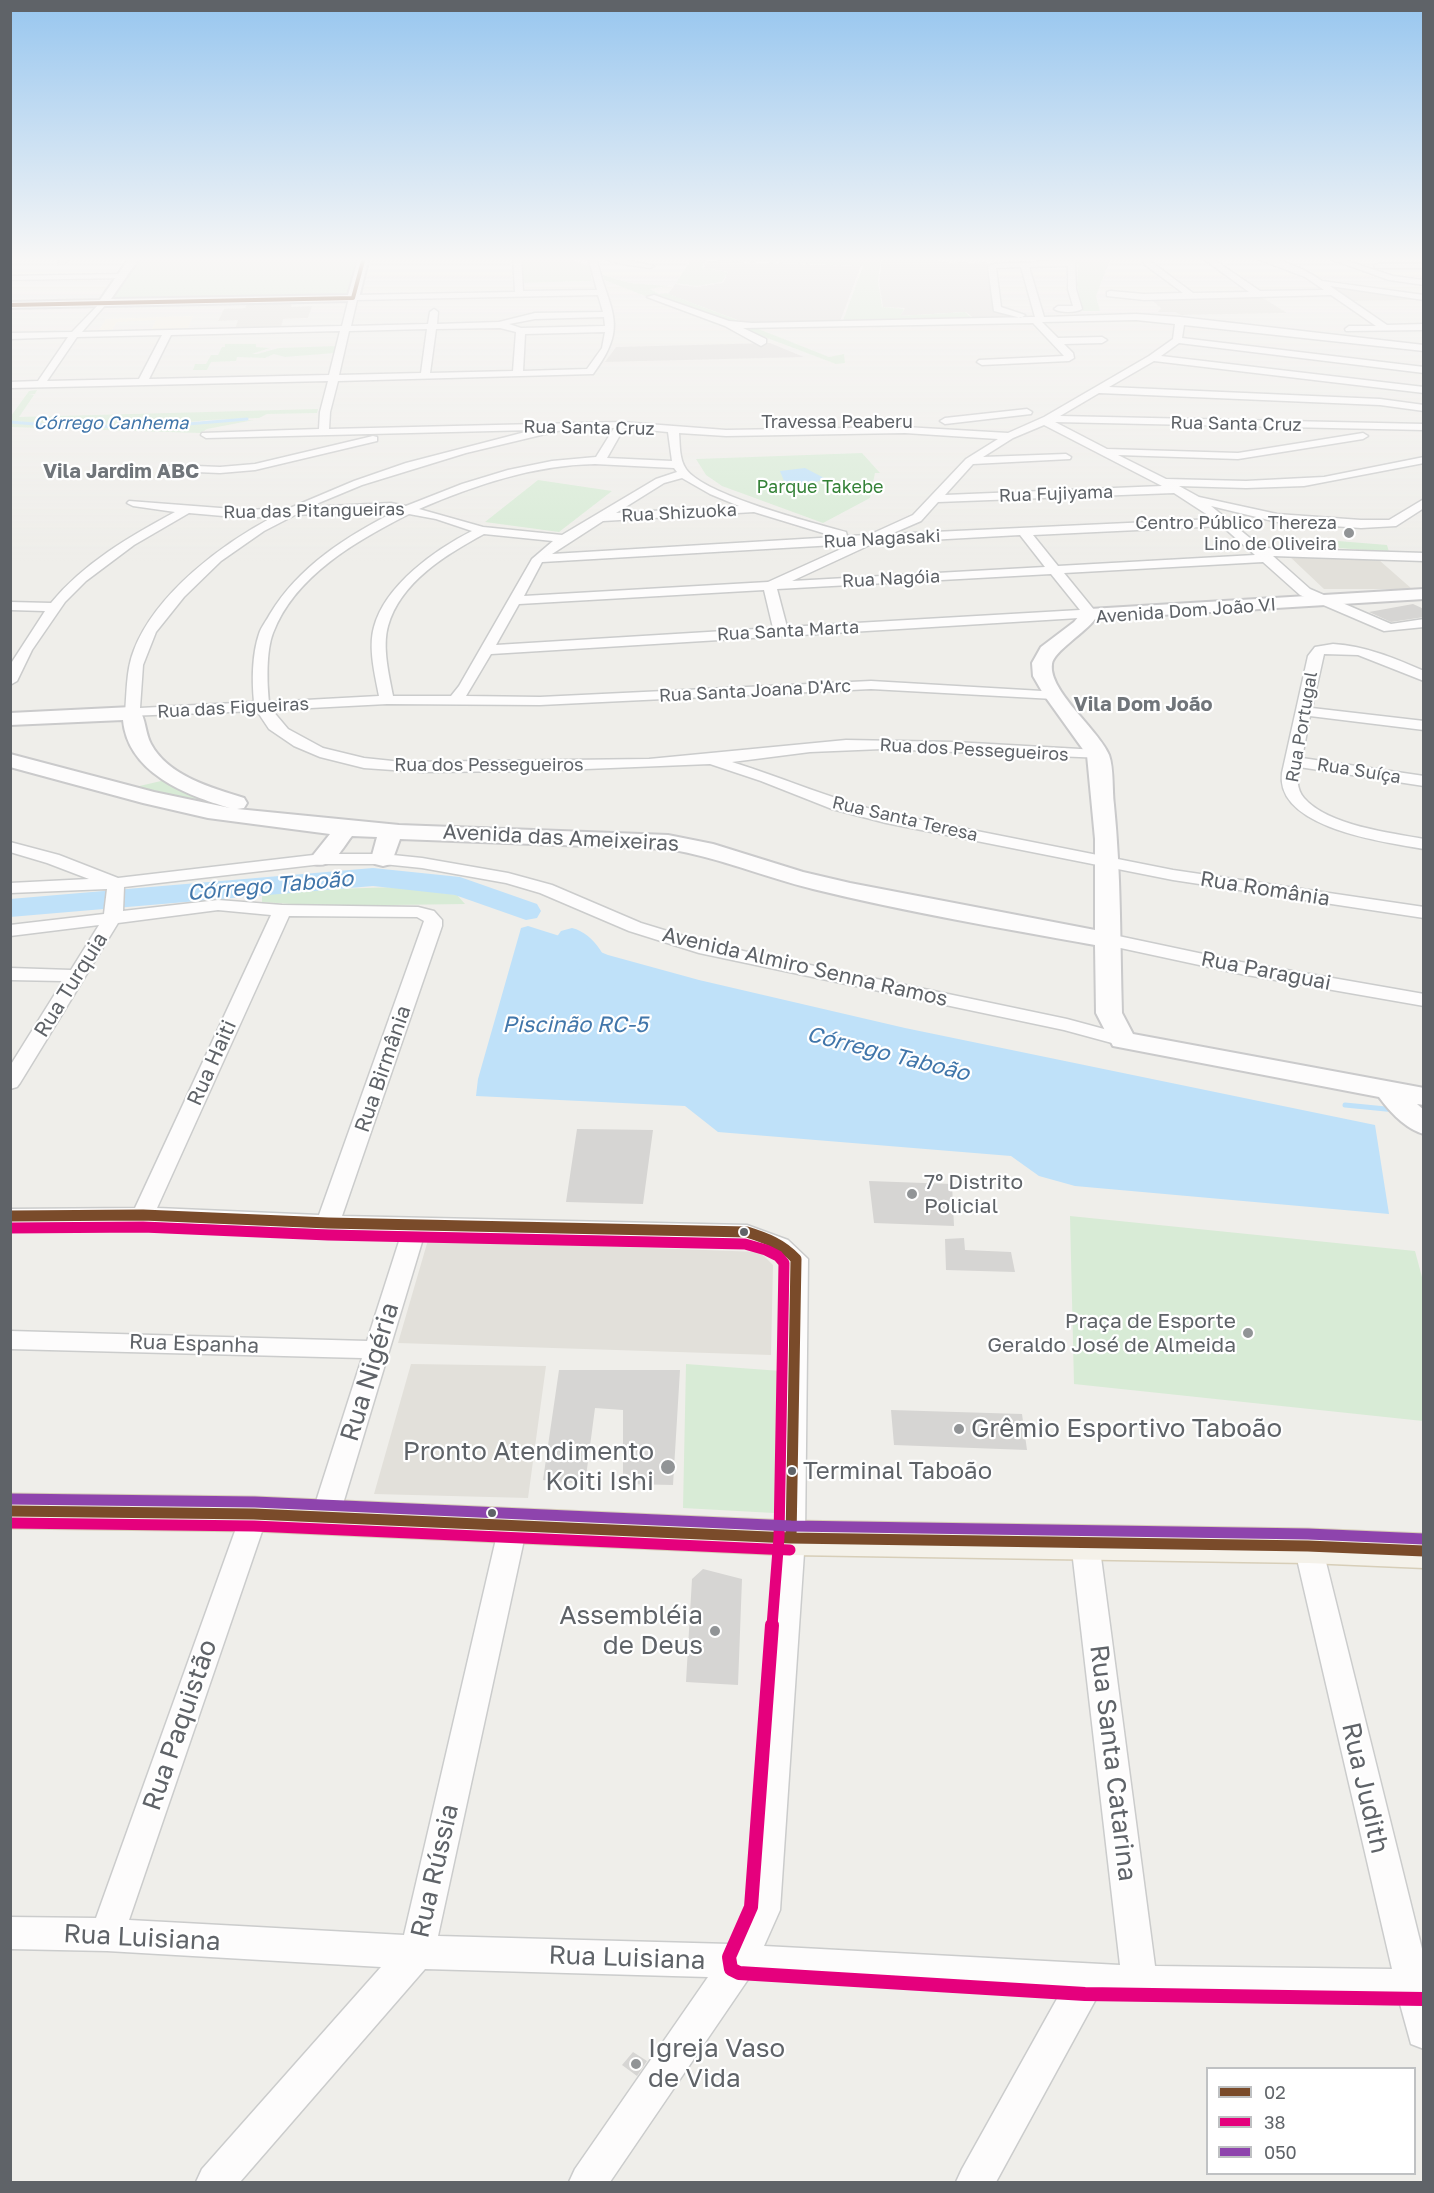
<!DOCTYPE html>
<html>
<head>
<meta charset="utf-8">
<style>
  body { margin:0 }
  #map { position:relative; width:1434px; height:2193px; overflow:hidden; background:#efeeea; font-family:"Golos Text",sans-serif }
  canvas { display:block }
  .frame { position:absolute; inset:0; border:12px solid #5f6368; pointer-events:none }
  .legend { position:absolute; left:1206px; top:2067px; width:210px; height:108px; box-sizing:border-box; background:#fff; border:2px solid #bfc1c3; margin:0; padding:8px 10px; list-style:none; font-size:18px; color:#5f6368 }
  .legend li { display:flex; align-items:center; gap:12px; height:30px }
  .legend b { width:30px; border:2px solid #bfc1c3 }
</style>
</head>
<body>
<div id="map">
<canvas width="1434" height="2193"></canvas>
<div class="frame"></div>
<ul class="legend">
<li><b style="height:8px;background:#7a4b2a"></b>02</li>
<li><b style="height:8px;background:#e5007d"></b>38</li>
<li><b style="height:8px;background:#8e44ad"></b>050</li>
</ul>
</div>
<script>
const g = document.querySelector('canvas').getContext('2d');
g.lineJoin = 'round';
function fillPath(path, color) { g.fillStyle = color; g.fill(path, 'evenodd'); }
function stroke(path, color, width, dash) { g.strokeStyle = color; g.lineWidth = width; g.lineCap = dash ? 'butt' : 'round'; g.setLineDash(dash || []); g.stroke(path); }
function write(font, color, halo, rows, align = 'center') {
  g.font = font + ' "Golos Text",sans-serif'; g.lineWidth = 4.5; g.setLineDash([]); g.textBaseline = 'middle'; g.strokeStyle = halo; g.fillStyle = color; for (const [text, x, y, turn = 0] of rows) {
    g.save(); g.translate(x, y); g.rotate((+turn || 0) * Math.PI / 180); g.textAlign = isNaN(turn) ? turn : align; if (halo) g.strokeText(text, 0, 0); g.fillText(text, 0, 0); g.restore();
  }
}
fillPath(new Path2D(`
  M193,316L187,330L151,331L156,320L117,322L110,333H97L106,319Z`), '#f7f2e4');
fillPath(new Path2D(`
  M882,257H939V262L988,263L995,312L1035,317L975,319L966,312L900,316L905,308L883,307L879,282Z
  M707,261L861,266L839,324L751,325L668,294L675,284L696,287L723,283L728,272L704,268Z
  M770,343L804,357L605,362L616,347Z`), '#dfddda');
fillPath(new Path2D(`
  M1339,286L1361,291L1423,300L1351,301L1334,287Z
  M1260,296L1287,313L1181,315L1175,312H1158L1161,308L1149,298Z
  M293,299L291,307L312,306L308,318L283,319L281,327L235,329L238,320L218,321L224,309L245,308L248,301Z
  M1288,555L1379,560L1412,589H1324Z
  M428,1240L760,1252L773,1265L771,1355L398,1343Z
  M411,1364L546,1366L528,1498L374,1494Z`), '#e2e0da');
fillPath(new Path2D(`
  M142,257H359L349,296L111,302Z
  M519,257H564L589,266L592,281L521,283Z
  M693,257H780L824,260L823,257H881L878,281L882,307L904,309L900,316L965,312L973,319L842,323L863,266L705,260L702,268L728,272L722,282L696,286L676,283Z
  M1078,257H1111L1096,296L1100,311H1083L1077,285L1078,268L1080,266L1069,261Z
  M603,275L630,283L668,286L650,289L659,294L666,293L750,325C700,321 650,297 604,280Z
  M738,327L756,328L829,357L844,354L845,363L836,364Z
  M225,344H256V347L270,348L252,354H257L279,348L337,346L335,353L285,357L274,354L265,358L237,357L236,361L211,362L207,370H193L195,364H206L211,355H218L222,347H225Z
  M37,390L35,394H29L34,395L19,417L318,409L317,413L267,414L259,418L208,420L154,426L62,425L11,421V416L29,391Z
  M254,420L207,429L201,433L10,427L11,422L116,427Z
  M862,453L880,473H875L870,498L823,523L722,486L706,475L696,459Z
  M538,480L612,491L559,532L485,522Z
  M1338,541L1387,545L1389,552L1339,548Z
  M166,775L215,804L179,800L131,788L161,781Z
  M398,887L457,895L465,904L319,906L262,902V896L270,891Z
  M1070,1216L1415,1251L1423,1281V1421L1074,1384Z
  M686,1364L781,1371L774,1513L683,1508Z`), '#d8ebd6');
fillPath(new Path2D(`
  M805,468L826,479L798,487L784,481L780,471Z
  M528,926L566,938L608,955L699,980L905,1028L1375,1125L1389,1214L1075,1186L1039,1176L1011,1156L718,1132L685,1106L476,1096L478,1079L521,928Z`), '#bfe1f9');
stroke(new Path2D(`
  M10,422L61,426L152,427L247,419`), '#bfe1f9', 3);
stroke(new Path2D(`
  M1345,1105L1396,1110`), '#bfe1f9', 5);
fillPath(new Path2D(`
  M373,868L460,877L537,904L541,911L537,918L526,920L455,895L373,886L10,917V899Z
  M572,928C596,934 608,961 616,983L612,990L600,993L588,990L577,963L556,938L561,931Z`), '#bfe1f9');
fillPath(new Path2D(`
  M1413,604L1424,609V617L1391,622L1369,612Z
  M577,1129L653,1130L643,1204L566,1202Z
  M869,1181L952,1184L954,1226L874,1223Z
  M964,1238L965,1250L1011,1252L1015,1272L946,1270L945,1239Z
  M559,1370H680L673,1485L623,1484V1410L595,1408L585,1484L543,1480Z
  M891,1410L1022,1414L1027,1450L894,1445Z
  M703,1569L742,1579L738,1685L686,1682L692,1579Z
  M633,2052L647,2061L637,2076L622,2065Z`), '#d6d5d3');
const street = new Path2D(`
  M62,257H70L64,264H58Z
  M513,257H521L523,291L597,290L588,257H596C608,310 631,324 593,374L338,381L330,412L329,429L621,422L726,430L905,427L1008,433L1044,417L1149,356L1173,339L1175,324L1136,320L1042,322L1058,338L1102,337L1107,340L1102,343L1064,344L1073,353L1074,358L1069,361L982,365L977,362L979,360L1064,356L1033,323L743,328L766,339V343L761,346L725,326L647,297L654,295L729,321L752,323L1031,317H1035L1021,267L996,268L1001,307L1025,315L1021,318L994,311L988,267L994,264L1060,261L1075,262L1076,289L1082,309C1076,313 1060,313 1054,309L1058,306H1073L1068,289V266L1029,267L1044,317L1136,314L1180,317L1424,345V351L1184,325L1182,338L1424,367V373L1179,343L1161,356L1424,387V393L1154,361L1109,387L1380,399L1424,405V411L1380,405L1099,393L1060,416L1424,424V430L1055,422L1107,449L1238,453L1363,433L1368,436L1363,439L1238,459L1118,455L1166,479L1246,481L1324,477L1424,457V463L1304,486L1246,488L1179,486L1199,497L1277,514L1361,520H1389L1424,499V508L1396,526L1361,528L1277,522L1211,506L1262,548L1424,553V561L1273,556L1310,589L1391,624L1424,619V627L1384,631L1300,595L1263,562L1064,573L1095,611L1097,614L1095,617L491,654L466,696L540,697L871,681L1059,692L1061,695L1054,699L871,689L540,705L387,704L272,710L288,729L323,748L364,758L402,762L649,759L846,740L954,742L1098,750L1106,755L1104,758L882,749L810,752L732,762C784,778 833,800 886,813L1173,870L1424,907V918L1173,880L886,823L832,809L761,781L710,764L536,771L422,772L364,768L320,757L294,746L269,729L257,711L127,716L125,713C127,692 126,670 134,650C156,593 223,543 275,516L246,518L189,513L134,545L86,581L65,602L32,650L17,681L10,685V665L45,611L10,610V602L51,603C84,563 130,536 175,512L133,506L127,503L129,501L246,510L290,508L354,481L406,463L533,430L206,438L201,435L202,433L319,429L320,412L328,381L10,388V382L38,381L68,337L10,339V333L72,332L103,300L107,303L82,332L342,326L349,298L353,295L515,292ZM598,295L603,312L535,313L499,322L437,324L438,312L434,309L430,312L428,324L351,326L357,300ZM604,317L605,326L521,328L509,324L535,319ZM500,328L516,332L513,371L430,373L436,329ZM427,329L421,373L339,375L349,331ZM340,331L329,375L149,379L171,335ZM605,332L602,348L587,369L523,371L525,334ZM162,335L139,379L47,381L77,337ZM1044,425L1162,486L945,495L973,464L1070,459L1071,457L1066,454L983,457L1013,438ZM614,428L596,457L552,461L508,470L462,484L406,506L391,503L309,507L362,485L466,453L562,430ZM624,428L668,432L672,461L607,458ZM679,433L726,436L905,433L998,439L966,459L913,515L869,535L847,536L846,532C813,523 704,495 686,469C679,459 680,444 679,433ZM595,464L674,468L677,472L656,479L562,535L483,527L419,509C475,485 534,465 595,464ZM682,478L710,494L739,506L616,513L664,483ZM1174,493L1214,519L891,534L921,521L938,502ZM391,511H396C347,536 299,566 270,614C267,620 261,627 259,634C252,655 252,681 254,702L140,708L143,665L156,632L184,597L221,561L264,531L295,515ZM754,512L836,537L552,554L603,521ZM409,514L436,519L472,531C436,549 385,585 374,627C368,648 375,675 379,696L269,702C267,683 266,651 273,633C295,575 358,540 409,514ZM1222,526L1255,555L1058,566L1033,535ZM484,534L553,541L532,559L459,686L451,696H393C389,675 382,647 388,626C400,582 447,554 484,534ZM1020,535L1045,567L792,581L874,543ZM852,544L768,582L524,596L542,562ZM1051,574L1080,610L787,627L777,589ZM764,590L773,628L496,645L519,604Z
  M599,257H610L654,266L650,268L622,264Z
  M1141,257H1149L1150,261L1193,293L1249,292L1201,257H1210L1260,291L1324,290L1305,277L1253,257C1274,255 1305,269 1322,281L1424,295V300L1330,286L1387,325L1424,324V330L1346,331L1345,329L1349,326H1376L1331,295L1144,300L1107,296V292L1110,291L1144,294L1183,293L1144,264Z
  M1325,257H1335L1393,276L1424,280V285L1389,280Z
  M1378,264H1424V268H1375L1374,266Z
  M122,274L126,276L125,278L10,280V276Z
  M1027,409L1032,412L1031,414L945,424L940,421L945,418Z
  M373,436L377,437V441L255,470L220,473L172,471L166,468L172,465L220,467L255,464Z
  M1333,644C1366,646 1394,658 1424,671V681L1358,655L1324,654L1312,708L1424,721V730L1310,716L1302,758L1424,776V786L1299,767C1297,777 1296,789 1304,798C1327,825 1390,833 1424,839V849C1384,842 1275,828 1282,773L1308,656L1315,647Z
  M10,842L59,855L118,878L322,854H383L422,858L508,873L552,885L641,923L710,944L1067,1019L1130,1036L1133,1040L1130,1044L1123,1046L1064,1030L699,953L629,931L540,893L506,883L422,868L383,864H322L124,887L123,911L218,900L282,905L418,907L434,911L442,920V926L342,1216L747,1225L788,1240L808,1259L805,1538L780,1910L764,1946L1120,1965L1071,1542L1075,1534L1085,1531L1095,1534L1099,1542L1155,1966L1392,1969L1294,1546L1298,1538L1308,1535L1318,1538L1322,1546L1424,1957V2049L1411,2044L1400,2004L1096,1999L996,2182H956L962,2169L1058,1997L749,1978L610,2182H569L575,2169L708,1977L425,1969L240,2182H196L202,2169L381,1967L107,1951L10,1949V1917L96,1918L244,1506L254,1503L264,1506L268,1514L129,1920L404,1935L499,1526L503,1518L513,1515L523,1518L527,1526L438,1936L730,1944L746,1909L777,1538L784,1261L766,1247L746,1239L425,1232L339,1517L335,1525L325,1528L315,1525L311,1517L362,1358L10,1349V1331L367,1341L402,1232L143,1222L10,1223V1209L135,1208L271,915L218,910L118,923L20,1083L17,1087L10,1089V1066L63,981L10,980V968L71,970L99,925L10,936V925L104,914L107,889L10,893V883L89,879L47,863L10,852ZM289,916L417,917L424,921L319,1215L157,1208Z
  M1109,934L1241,962L1424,994V1006L1241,974L1102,944L1100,940L1102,936Z`);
const secondary = new Path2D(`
  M130,257H140L111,299L348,295L359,257H369L359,298L353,301L10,308V302L100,300Z
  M1424,589V599L1095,619C1086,632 1053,652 1052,664C1048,691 1099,730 1109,755C1114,769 1112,790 1114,805C1121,874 1120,943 1122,1013L1133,1034L1424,1088V1105L1417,1104L1424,1110V1134C1406,1129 1390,1112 1379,1097L1113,1046L1096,1013L1095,945C1001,928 906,912 813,889C764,877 718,857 668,849L400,839L391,864L383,866L375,864L371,859L377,837L352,836C341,850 333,869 314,864L310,859L330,834L208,818L143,803L10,767V754L154,792L230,808C186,795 128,773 123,720L10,725V713L132,707L139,709C146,719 145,733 151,744C168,776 212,788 244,798L247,803L244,808L237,809L399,825L668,835L713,844L803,872L850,883L1095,930V839L1087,755L1044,695L1033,676L1032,663L1041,647L1074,622L1084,610L1090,609Z`);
const primary = new Path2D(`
  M10,1494L254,1497L791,1521L1308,1529L1424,1534V1568L1308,1563L791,1555L254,1531L10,1528Z`);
stroke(street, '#cbcccc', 3);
stroke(secondary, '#cacacb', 4);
stroke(primary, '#d7ceb8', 3);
fillPath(street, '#fdfcfc');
fillPath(secondary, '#fdfcfc');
fillPath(primary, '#f4f1e9');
stroke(new Path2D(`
  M10,305L353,298L364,257`), '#7a4b2a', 4);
stroke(new Path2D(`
  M10,1216L143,1215L328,1223L747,1232C766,1238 782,1244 796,1259L791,1538
  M10,1511L254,1514L791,1538L1308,1546L1424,1551`), '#7a4b2a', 11);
stroke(new Path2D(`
  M10,1228L143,1227L328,1235L745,1244L766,1250L778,1256L784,1263L779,1537L772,1626
  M10,1523L254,1526L790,1550`), '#e5007d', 11);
stroke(new Path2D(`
  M772,1625L751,1907L729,1957L731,1969L739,1973L1085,1994L1424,1999`), '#e5007d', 14);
stroke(new Path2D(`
  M10,1499L255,1502L791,1526L1308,1534L1424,1539`), '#8e44ad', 11);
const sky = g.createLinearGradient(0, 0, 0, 564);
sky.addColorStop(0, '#97c6ef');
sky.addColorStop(0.46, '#f8f7f6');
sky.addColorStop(1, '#f8f7f600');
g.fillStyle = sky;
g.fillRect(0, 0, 1434, 564);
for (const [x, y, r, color] of [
  [1349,533,6,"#919496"],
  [912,1194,6,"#919496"],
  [744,1232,5,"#5f6368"],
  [1248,1333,6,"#919496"],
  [959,1429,6,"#919496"],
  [668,1467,8,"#919496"],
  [792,1471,5,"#5f6368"],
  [492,1513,5,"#5f6368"],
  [715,1631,6,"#919496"],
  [636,2064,6,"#919496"]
]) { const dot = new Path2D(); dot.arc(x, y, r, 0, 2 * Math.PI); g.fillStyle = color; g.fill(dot); stroke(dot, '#fff', 2); }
write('18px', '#5f6368', '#fff', [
  ["Travessa Peaberu",837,422],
  ["Rua Santa Cruz",1236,424,1],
  ["Rua Santa Cruz",589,428,1],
  ["Rua Fujiyama",1056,494,-2],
  ["Rua das Pitangueiras",314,511,-1],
  ["Rua Shizuoka",679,513,-3],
  ["Rua Nagasaki",882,539,-3],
  ["Rua Nagóia",891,579,-3],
  ["Avenida Dom João VI",1186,611,-4],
  ["Rua Santa Marta",788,631,-3],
  ["Rua Santa Joana D'Arc",755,691,-3],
  ["Rua das Figueiras",233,708,-3],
  ["Rua Portugal",1302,727,-80],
  ["Rua dos Pessegueiros",974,750,3],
  ["Rua dos Pessegueiros",489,765],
  ["Rua Suíça",1359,771,9],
  ["Rua Santa Teresa",905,819,13]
]);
write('italic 18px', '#4176aa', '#fff', [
  ["Córrego Canhema",111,423]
]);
write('18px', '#348237', '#fff', [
  ["Parque Takebe",820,487]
]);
write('18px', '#5f6368', '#fff', [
  ["Centro Público Thereza",1337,523],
  ["Lino de Oliveira",1337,544]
], 'right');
write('bold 20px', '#70757a', '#fff', [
  ["Vila Jardim ABC",121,472],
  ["Vila Dom João",1143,705]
]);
write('21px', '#5f6368', '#fff', [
  ["Avenida das Ameixeiras",561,838,3],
  ["Rua România",1265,889,9],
  ["Avenida Almiro Senna Ramos",805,967,13],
  ["Rua Paraguai",1266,971,11],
  ["Rua Turquia",71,985,-58],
  ["Rua Haiti",212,1063,-66],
  ["Rua Birmânia",383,1069,-71],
  ["Rua Espanha",194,1344,2]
]);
write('21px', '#5f6368', '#fff', [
  ["7º Distrito",924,1182],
  ["Policial",924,1206],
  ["Praça de Esporte",1236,1321,"right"],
  ["Geraldo José de Almeida",1236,1345,"right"]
], 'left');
write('italic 22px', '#4176aa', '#fff', [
  ["Córrego Taboão",270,886,-5],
  ["Piscinão RC-5",575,1025],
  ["Córrego Taboão",888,1054,14]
]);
write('24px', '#5f6368', '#fff', [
  ["Terminal Taboão",803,1471]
], 'left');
write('26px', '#5f6368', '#fff', [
  ["Rua Nigéria",370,1372,-73],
  ["Rua Paquistão",180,1725,-71],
  ["Rua Santa Catarina",1113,1763,83],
  ["Rua Judith",1365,1788,77],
  ["Rua Rússia",435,1871,-77],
  ["Rua Luisiana",142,1938,3],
  ["Rua Luisiana",627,1958,2]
]);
write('26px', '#5f6368', '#fff', [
  ["Grêmio Esportivo Taboão",971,1429],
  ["Pronto Atendimento",654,1452,"right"],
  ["Koiti Ishi",654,1482,"right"],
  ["Assembléia",703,1616,"right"],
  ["de Deus",703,1646,"right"],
  ["Igreja Vaso",648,2049],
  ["de Vida",648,2079]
], 'left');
</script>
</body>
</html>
